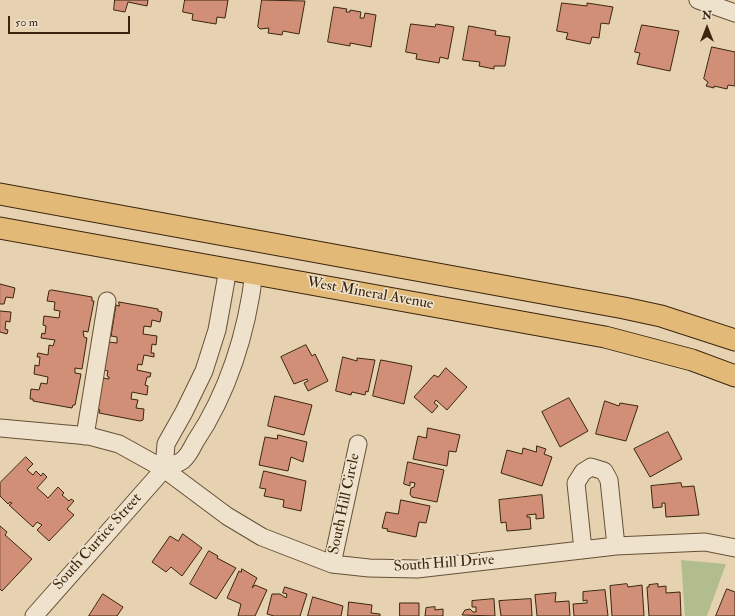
<!DOCTYPE html>
<html>
<head>
<meta charset="utf-8">
<style>
  body { margin:0 }
  #map { position:relative; width:735px; height:616px; overflow:hidden; background:#e6d2b0; font-family:"IM FELL Double Pica",serif }
  canvas { display:block }
  .north { position:absolute; left:687px; top:8px; width:40px; height:40px; -webkit-text-stroke:3px #efe2cc; paint-order:stroke; rotate:0deg; font-size:11px; font-weight:700; line-height:16px; text-align:center; color:#3b250e }
  .north::after { content:''; display:block; margin:auto; width:14px; height:18px; background:#3b250e; clip-path:polygon(50% 0,100% 100%,50% 72%,0 100%) }
  .scale { position:absolute; left:8px; top:16px; width:122px; height:18px; box-sizing:border-box; border:2px solid #3b250e; border-top:0; padding-left:5px; font-size:12px; line-height:14px; white-space:nowrap; color:#3b250e; -webkit-text-stroke:3px #efe2cc; paint-order:stroke }
</style>
</head>
<body>
<div id="map">
<canvas width="735" height="616"></canvas>
<div class="north">N</div>
<div class="scale">50 m</div>
</div>
<script>
const g = document.querySelector('canvas').getContext('2d');
g.lineJoin = 'round';
function fillPath(path, color) { g.fillStyle = color; g.fill(path, 'evenodd'); }
function stroke(path, color, width, dash) { g.strokeStyle = color; g.lineWidth = width; g.lineCap = dash ? 'butt' : 'round'; g.setLineDash(dash || []); g.stroke(path); }
function write(font, color, halo, rows, align = 'center') {
  g.font = font + ' "IM FELL Double Pica",serif'; g.lineWidth = 3; g.setLineDash([]); g.textBaseline = 'middle'; g.strokeStyle = halo; g.fillStyle = color; for (const [text, x, y, turn = 0] of rows) {
    g.save(); g.translate(x, y); g.rotate((+turn || 0) * Math.PI / 180); g.textAlign = isNaN(turn) ? turn : align; if (halo) g.strokeText(text, 0, 0); g.fillText(text, 0, 0); g.restore();
  }
}
fillPath(new Path2D(`
  M681,560L726,564L707,616H685Z`), '#b2bd8d');
const building = new Path2D(`
  M115,0H148L147,6L128,2L125,12L114,10Z
  M185,0H228L225,18L217,17L216,24L192,20L193,14L183,12Z
  M262,0L305,1L299,34L283,31L282,35L268,33L269,28L260,29L258,27Z
  M562,3L587,6V3L613,7L609,24L601,23L599,38L592,37L590,44L566,39L568,33L557,31Z
  M334,7L347,9L346,12H350V10L361,12L360,18H364L365,13L376,15L371,47L350,43V46L328,42Z
  M411,24L435,27L436,24L454,27L448,59L440,57L439,63L416,59L417,54L406,52Z
  M642,25L679,31L670,71L637,64L640,53L635,52Z
  M469,26L496,31L495,35L510,37L505,66H494V69L479,66L480,62L463,60Z
  M712,47L735,52V86L728,85L727,89L714,86V88L706,86L708,82L704,79Z
  M0,284L15,288L13,298L6,297L4,304H0Z
  M52,290L92,297V301H94L88,332L83,331L84,337L87,338L82,369L75,368V373L81,374L75,405H73L72,408L33,401V399H30L31,389L39,390L41,383L47,384L48,377L34,374L35,365L39,366L40,357H37L38,353L48,355L49,345L53,346L55,340L41,338L42,333L45,334L46,326L43,325L44,316L59,318L60,311L54,310L55,302L47,301L49,291Z
  M119,302L158,309V311L162,312L160,322L152,320L151,327L144,326L143,334L157,336L156,345L152,344L151,353H154V357L144,355L142,365L138,364L137,370L151,373L150,377H147L145,385L148,386L147,395L132,392L131,399L138,400L136,408L144,409L143,420L140,421L99,413L100,410L97,409L103,378L109,379V377L107,376L108,371L104,370L109,342L117,343V337L111,336L116,305L119,306Z
  M0,311L11,312L10,322L6,321L5,329L8,330L7,334L0,332Z
  M306,345L312,356L315,354L328,381L308,391L304,383L308,381L307,379L294,384L281,357Z
  M343,357L357,361V358L375,360L368,392L366,391L365,395L352,392L351,395L336,391Z
  M381,360L412,366L404,404L373,396Z
  M446,368L467,387L447,410L436,400L434,403L438,406L432,413L414,397L434,375L438,377Z
  M275,396L312,405L304,435L268,426Z
  M569,398L588,431L560,447L542,412Z
  M605,401L619,406L620,403L638,406L626,441L596,434Z
  M428,428L460,435L456,452L449,451L447,466L413,459L418,436L426,438Z
  M668,432L682,459L650,477L634,449Z
  M278,435L307,442L303,462L291,457L288,471L259,465L265,437L277,439Z
  M537,446L546,449L544,454L552,457L542,486L501,473L507,450L522,454L523,448L536,452Z
  M26,457L33,464L27,470L33,475L36,471L41,476L43,473L47,477L37,488L44,494L48,498L58,487L64,493L62,495L69,501L71,499L74,501L67,509L74,515L49,541L37,530L42,525L37,522L33,527L9,505L12,503L10,502L8,504L0,496V483Z
  M408,462L444,470L437,502L412,497L410,494L411,488L414,487L415,483L410,482V486L404,484Z
  M264,471L306,481L301,511L283,507L284,500L264,496L266,489L260,488Z
  M681,483L682,487L694,486L699,515L666,517L665,503H662V507L653,508L651,486Z
  M542,495L544,518L536,519V514L527,515V517H530L531,529L507,531L506,522L501,523L499,500Z
  M401,500L430,506L426,523L419,522L416,537L387,531L388,529L382,528L386,512L398,514Z
  M0,526L7,532L5,535L32,559L2,591L0,589Z
  M183,534L202,548L182,576L171,567L166,572L152,562L170,536L178,541Z
  M209,551L218,556L217,558L236,568L216,599L190,584Z
  M242,569L257,578L252,588L255,585L267,590L255,616H238L241,604L227,598L239,571L241,572Z
  M627,584L628,587L642,585L644,616H612L610,586Z
  M658,584V587L666,586V593L680,592L681,616H649L647,587H649V585Z
  M285,587L307,594L300,616H274L267,614L272,594H280L286,598L287,594L283,593Z
  M727,589L735,592V616H716Z
  M605,590L608,616H574L573,604L587,603V600L583,601V592Z
  M556,593L555,602L569,601L570,616H537L535,595Z
  M103,594L123,607L117,616H89Z
  M313,597L343,606L341,616H308Z
  M494,599L495,616L462,615L465,610L470,609L473,612H476V607H472V601Z
  M531,599L532,616H501L499,601Z
  M349,602L372,605L371,613L380,614V616H348Z
  M400,603H419V616H400Z
  M435,607V610L443,609V616H425L426,608Z`);
fillPath(building, '#d28f78');
stroke(building, '#3b250e', 1);
const minor = new Path2D(`
  M698,0L735,13
  M0,428L89,436L119,444L164,469L227,516L262,537L332,564L369,568L417,569L616,546L705,542L735,548
  M85,436L107,301
  M164,469L166,444L184,412L204,371L217,330L228,269
  M583,550L576,483L583,472L591,467L604,471L609,480L616,546
  M332,564L358,444
  M34,616L164,469C170,466 178,464 183,460C188,456 192,448 195,442C228,393 247,332 254,273`);
const major = new Path2D(`
  M0,194L624,308L661,316L735,340
  M0,228L605,337L692,360L735,376`);
stroke(minor, '#665036', 19);
stroke(major, '#3b250e', 23);
stroke(minor, '#efe2cc', 17);
stroke(major, '#e3b978', 21);
write('15px', '#3b250e', '#efe2cc', [
  ["West Mineral Avenue",370,294,10],
  ["South Hill Circle",345,504,-78],
  ["South Curtice Street",98,542,-48],
  ["South Hill Drive",444,564,-4]
]);
</script>
</body>
</html>
